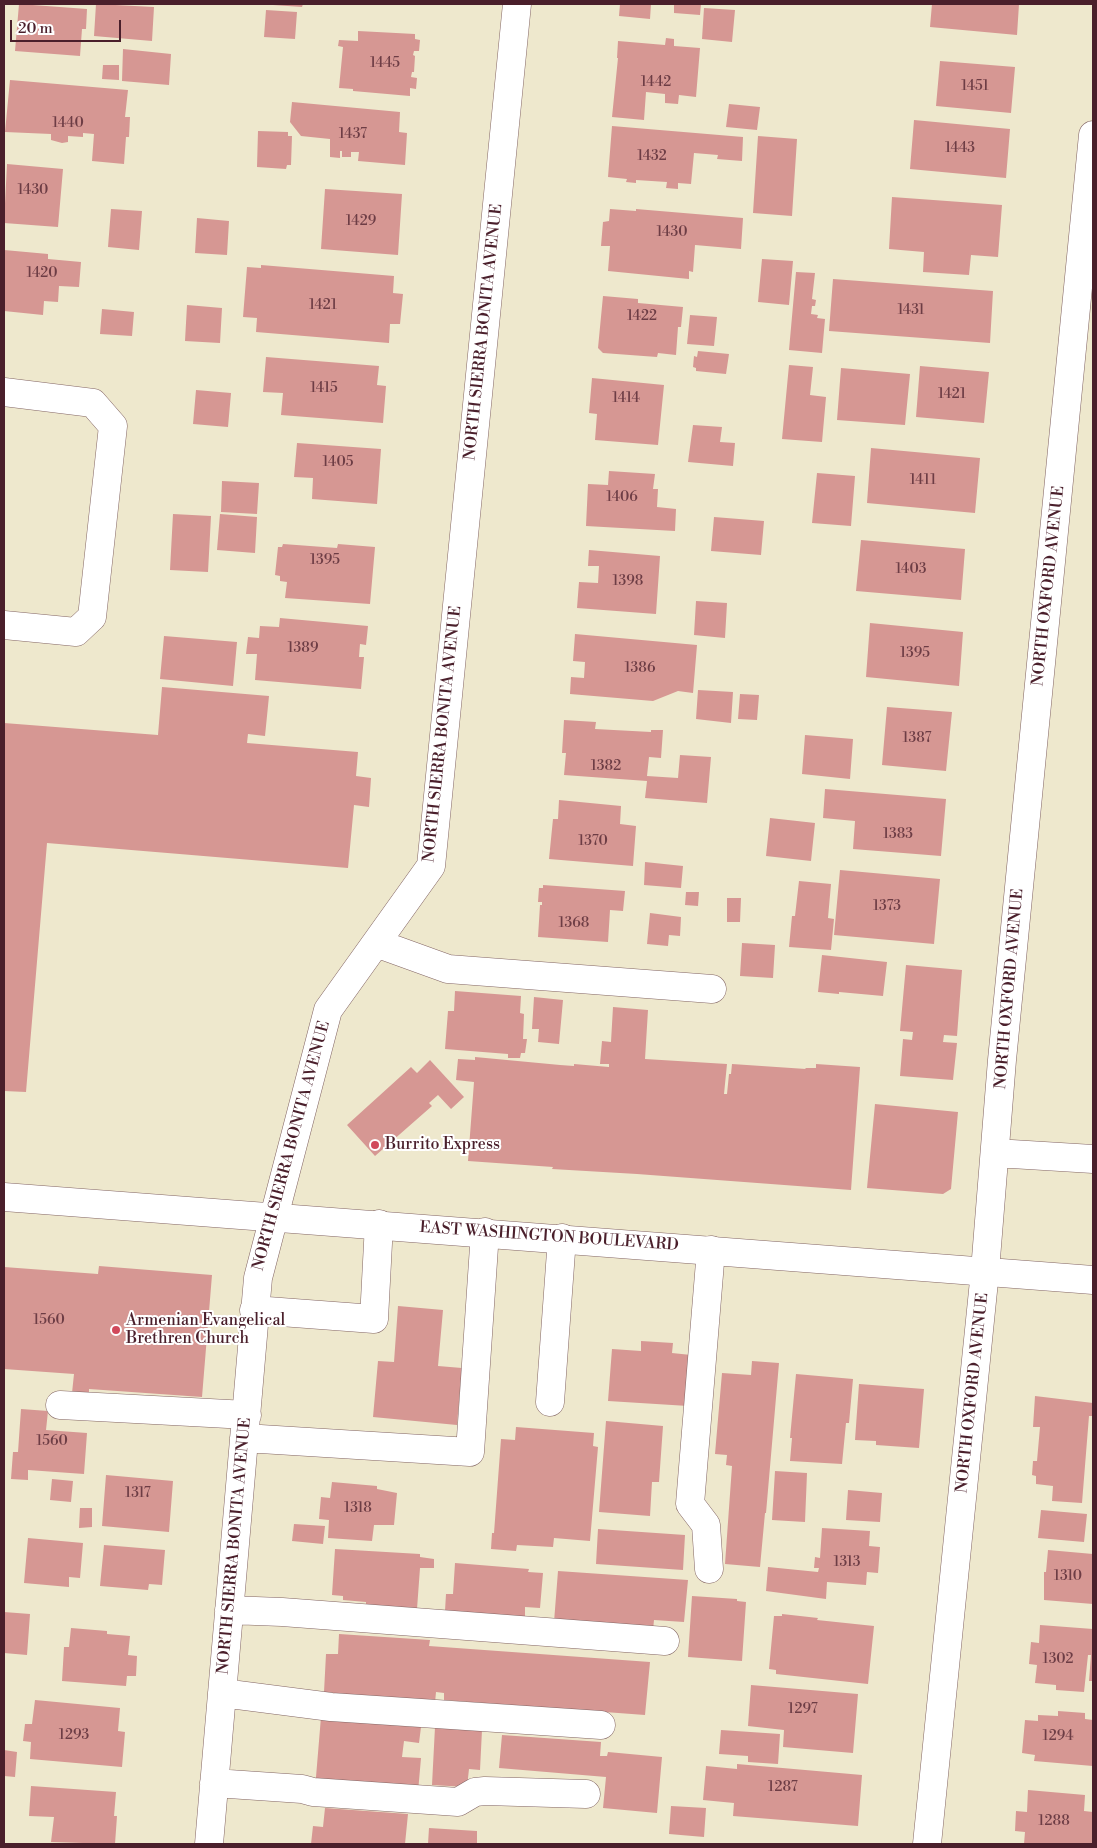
<!DOCTYPE html>
<html>
<head>
<meta charset="utf-8">
<style>
  body { margin:0 }
  #map { position:relative; width:1097px; height:1848px; overflow:hidden; background:#eee8cd; font-family:"Libre Bodoni",serif }
  canvas { display:block }
  .frame { position:absolute; inset:0; border:5px solid #4a1f2b; pointer-events:none }
  .scale { position:absolute; left:10px; top:20px; width:111px; height:22px; box-sizing:border-box; border:2px solid #4a1f2b; border-top:0; padding-left:6px; font-size:15px; line-height:18px; white-space:nowrap; color:#4a1f2b; -webkit-text-stroke:4px #fff; paint-order:stroke }
</style>
</head>
<body>
<div id="map">
<canvas width="1097" height="1848"></canvas>
<div class="frame"></div>
<div class="scale">20 m</div>
</div>
<script>
const g = document.querySelector('canvas').getContext('2d');
g.lineJoin = 'round';
function fillPath(path, color) { g.fillStyle = color; g.fill(path, 'evenodd'); }
function stroke(path, color, width, dash) { g.strokeStyle = color; g.lineWidth = width; g.lineCap = dash ? 'butt' : 'round'; g.setLineDash(dash || []); g.stroke(path); }
function write(font, color, halo, rows, align = 'center') {
  g.font = font + ' "Libre Bodoni",serif'; g.lineWidth = 4; g.setLineDash([]); g.textBaseline = 'middle'; g.strokeStyle = halo; g.fillStyle = color; for (const [text, x, y, turn = 0] of rows) {
    g.save(); g.translate(x, y); g.rotate((+turn || 0) * Math.PI / 180); g.textAlign = isNaN(turn) ? turn : align; if (halo) g.strokeText(text, 0, 0); g.fillText(text, 0, 0); g.restore();
  }
}
fillPath(new Path2D(`
  M19,4L87,9L86,29H82L80,56L15,51Z
  M96,4L154,7L152,41L94,36Z
  M273,4H303L302,7L273,5Z
  M620,4H651L650,19L619,16Z
  M674,4H701L700,15L674,13Z
  M932,4H1019L1017,35L930,27Z
  M704,8L735,10L732,42L702,39Z
  M266,10L297,12L295,39L264,37Z
  M358,31L415,34V39L420,40L419,51H414L413,55L415,56L414,72H412L411,77L417,78L416,89L410,88V96L353,91V89L339,88L343,47L338,46L339,40L358,41Z
  M666,38L674,39V46L700,48L696,97L679,95L678,104L665,103V94L646,92L644,120L612,117L618,58H617L618,41L665,45Z
  M123,49L171,54L169,85L122,81Z
  M940,61L1015,67L1011,113L936,106Z
  M103,65H119V80L102,79Z
  M10,80L128,90L125,117H130L129,137H126L124,164L92,161L94,134L83,133V137L68,136V142L62,143L51,140V134L5,132Z
  M292,102L400,112L399,132L407,133L405,165L358,161L359,152H351V157H342V151H340V158L330,157V139L301,136L290,122Z
  M729,104L760,107L757,130L726,127Z
  M914,120L1010,129L1006,178L910,169Z
  M612,126L743,137L742,161L717,159L718,155L694,153L691,184L678,183V189L666,188L667,182L636,180V183L626,182L627,179L608,177Z
  M258,131L288,132V136H292L291,165H287L286,169L257,167Z
  M758,136L797,139L792,216L753,213Z
  M7,164L63,169L58,227L4,223Z
  M325,189L402,194L398,255L321,249Z
  M892,197L1002,205L998,257L971,255L969,275L923,272L924,252L889,249Z
  M111,209L142,211L139,250L108,247Z
  M610,209L636,211V209L743,218L741,249L695,245L693,272L689,271V279L608,271L610,246H601L603,222L609,221Z
  M197,218L229,221L227,255L195,253Z
  M4,250L48,254V259L81,262L79,287L59,286L58,302L44,301L43,315L4,311Z
  M762,259L793,261L789,305L758,302Z
  M261,265L394,276L393,293L403,294L400,324H390L389,343L256,332L257,318L243,317L247,267L261,268Z
  M796,272L815,273L812,299L816,300L815,306H812L811,314L818,315L817,318L825,319L822,353L789,350Z
  M833,279L993,291L990,343L829,331Z
  M603,296L638,299V303L683,307L681,327H678L676,355L658,353L657,357L603,353L598,348Z
  M187,305L222,308L220,343L185,341Z
  M102,309L134,312L132,336L100,334Z
  M690,315L717,317L714,346L687,344Z
  M698,351L729,354L726,374L696,371V368L693,367L694,356L697,357Z
  M266,357L379,366L377,385L386,386L383,423L281,415L283,393L263,392Z
  M789,365L813,367L810,395L826,397L822,442L782,439Z
  M920,366L989,372L984,423L916,417Z
  M841,368L910,374L905,425L837,420Z
  M592,378L664,385L658,445L595,440L597,414L589,413Z
  M196,390L231,393L228,427L193,424Z
  M693,425L722,427L720,442L735,443L733,466L688,462Z
  M297,443L381,449L377,504L312,499L313,478L294,477Z
  M871,448L980,458L975,513L867,503Z
  M609,471L655,474L653,489H658L657,507L676,509L675,531L586,526L588,484L608,485Z
  M817,473L855,476L851,526L812,523Z
  M222,481L259,483L257,514L221,512Z
  M173,514L211,516L208,572L170,570Z
  M220,514L257,517L255,553L217,550Z
  M714,517L764,521L761,555L711,551Z
  M861,540L965,549L961,600L856,591Z
  M283,544L337,548L338,544L375,547L370,604L285,598L287,582L280,581V576L275,575L278,547H282Z
  M589,550L660,556L656,614L577,608L579,582L598,583L599,566H588Z
  M696,601L727,603L725,638L694,635Z
  M280,618L368,626L366,645L360,644L359,657H364L361,689L255,680L257,654H246L248,637L259,638L260,626L279,627Z
  M870,623L963,632L959,686L866,677Z
  M575,634L697,645L693,693L678,691L653,701L570,694L571,677L584,678L585,662L573,661Z
  M164,636L237,642L233,686L160,679Z
  M162,687L269,696L265,736L248,734L247,743L358,752L356,776L371,778L369,807L354,805L348,868L47,843L26,1092L4,1091V723L158,735Z
  M698,690L733,692L731,723L696,719Z
  M740,694L759,695L757,720L738,719Z
  M887,707L952,712L946,771L882,765Z
  M564,720L596,722L595,729L651,732V730H663L661,758L649,757L647,776L678,778L680,755L711,757L707,803L645,798L647,781L564,775L566,753H562Z
  M805,735L853,739L850,779L802,774Z
  M825,789L946,799L941,856L853,849L855,821L823,818Z
  M559,800L621,806L620,824L636,826L633,866L549,859L553,819H558Z
  M770,818L815,823L811,861L766,856Z
  M645,862L683,866L681,888L644,885Z
  M840,870L940,879L934,944L834,935Z
  M799,881L831,884L828,918L834,919L831,950L789,947L792,916H795Z
  M543,885L625,891L623,911L610,910L608,942L538,937L540,905H542V902H538L539,888H543Z
  M686,892H699L698,906L685,905Z
  M727,898H741L740,922H727Z
  M650,913L681,917L680,936L669,935L668,946L647,944Z
  M742,943L775,945L773,978L740,976Z
  M822,955L887,962L883,996L839,992V994L818,992Z
  M906,965L962,970L957,1036L944,1035L943,1042L957,1043L953,1080L900,1076L903,1039L912,1040L913,1032L900,1031Z
  M455,991L521,996L520,1013L524,1014L523,1039H527L525,1053H521L520,1058H508V1054L445,1049L448,1011H454Z
  M534,997L563,1000L559,1044L538,1042L539,1029H532Z
  M613,1007L648,1010L645,1059L727,1064L724,1094H727L729,1074H731L732,1064L806,1069L805,1068H816V1064L860,1067L851,1190L637,1174L552,1169L553,1167L468,1161L474,1082L456,1080L458,1059L475,1060V1057L560,1065L574,1066V1064L609,1067V1064H600L602,1041L611,1042Z
  M430,1060L464,1097L451,1109L438,1095L429,1103L432,1106L375,1156L347,1125L411,1067L417,1073Z
  M875,1104L958,1112L951,1189L943,1194L867,1188Z
  M99,1266L212,1275L202,1397L89,1389V1394L72,1393L74,1374L4,1369V1267L98,1274Z
  M398,1306L443,1310L438,1366L462,1368L457,1425L373,1417L378,1361L394,1362Z
  M641,1341L673,1343L672,1353L691,1355L688,1406L608,1401L612,1349L641,1351Z
  M752,1361L779,1363L766,1513H765L760,1567L725,1564L732,1466L726,1465L727,1455L715,1454L722,1373L751,1375Z
  M796,1374L853,1379L849,1423H846L842,1464L790,1461L792,1438H790Z
  M859,1384L924,1389L919,1448L876,1445V1441L855,1440Z
  M1035,1396L1093,1403V1416H1089L1082,1503L1052,1501L1053,1486L1036,1484V1476L1032,1475L1033,1461H1037L1040,1427H1033Z
  M21,1409L48,1411L46,1430L87,1433L84,1474L28,1470V1480L11,1479L13,1452H18Z
  M606,1421L663,1426L659,1482H652L650,1516L599,1512Z
  M516,1427L594,1433L593,1446L598,1447L590,1541L554,1538L553,1547L517,1545L516,1551L491,1549L492,1533H494L501,1439L515,1440Z
  M775,1471L807,1473L805,1522L772,1520Z
  M106,1475L173,1481L169,1532L102,1526Z
  M52,1479L73,1481L71,1502L50,1500Z
  M332,1482L377,1486V1489L397,1493L394,1525H374L372,1541L328,1538L329,1520L319,1519L321,1497L330,1498Z
  M848,1490L882,1493L880,1522L846,1520Z
  M80,1508H92V1527L79,1528Z
  M1041,1510L1087,1514L1084,1542L1038,1538Z
  M294,1524L325,1526L323,1544L292,1541Z
  M822,1528L870,1531L869,1546L880,1547L878,1573L867,1572L866,1585L827,1582L826,1599L766,1591L768,1567L818,1572L819,1568H814L815,1557L820,1558Z
  M598,1529L685,1535L683,1570L596,1564Z
  M28,1538L83,1543L80,1578L69,1577V1587L24,1583Z
  M104,1545L165,1550L162,1585L149,1584L148,1590L100,1586Z
  M335,1549L420,1554V1557L434,1559V1568H420L417,1609L366,1606V1602L343,1600V1596L332,1595Z
  M1048,1550L1093,1554V1604L1044,1600V1572H1046Z
  M455,1563L529,1569L528,1572L543,1573L540,1608L525,1607V1621L445,1611L446,1594H453Z
  M558,1571L688,1580L684,1622L654,1620L653,1630L554,1622Z
  M692,1596L737,1599V1601L746,1602L742,1661L688,1657Z
  M4,1612L30,1614L27,1655L4,1653Z
  M782,1614L818,1618L817,1620L874,1626L868,1684L776,1674V1670L769,1669L774,1616H782Z
  M1040,1625L1093,1629V1681H1089L1091,1655H1088L1084,1692L1056,1690V1685L1035,1683L1037,1665L1029,1664L1031,1642L1039,1643Z
  M71,1628L107,1631V1634L130,1636L128,1655L137,1656L136,1676H127L126,1686L62,1681L64,1647H69Z
  M339,1634L430,1640L429,1646L650,1662L645,1715L444,1700V1693L436,1692L435,1703L324,1692L326,1654H338Z
  M751,1685L858,1694L853,1753L783,1747L784,1730L748,1726Z
  M35,1700L120,1708L118,1731L125,1732L122,1767L30,1759L31,1742L23,1741L25,1724H32Z
  M1058,1711L1085,1713V1719L1093,1720V1766L1034,1761L1035,1755L1022,1753L1025,1720L1038,1721V1715L1058,1716Z
  M321,1717L405,1724L404,1726L421,1727L419,1743L404,1741L402,1757L421,1758L418,1792L315,1789Z
  M435,1727L482,1730L480,1770L469,1769L467,1787L432,1785Z
  M721,1730L780,1734L778,1764L748,1762V1756L719,1754Z
  M502,1735L601,1742L600,1756H607L608,1752L662,1757L657,1813L603,1808L606,1777L499,1768Z
  M4,1750L17,1752L15,1777L4,1776Z
  M737,1764L862,1775L858,1826L733,1816L734,1803L703,1800L706,1766L737,1769Z
  M31,1786L116,1792L114,1816H117L115,1844L51,1842L54,1817L29,1816Z
  M1028,1790L1085,1795L1084,1811L1093,1812V1844H1024L1025,1832L1015,1831L1016,1811L1027,1812Z
  M671,1806L706,1808L704,1837L669,1834Z
  M325,1808L408,1814L405,1844H311L313,1826L323,1827Z
  M429,1828L477,1831V1844H428Z`), '#d69793');
const minor = new Path2D(`
  M4,392L93,403L113,426L92,617L76,632L4,625
  M376,943L448,969L712,989
  M995,1153L1093,1159
  M254,1310L374,1319L379,1224
  M550,1402L562,1238
  M60,1405L247,1415
  M244,1438L470,1452L485,1232
  M709,1569L706,1525L690,1504L711,1250
  M229,1610L282,1612L665,1641
  M222,1693L331,1707L601,1725
  M214,1783L302,1789L313,1792L458,1802L475,1792L485,1791L586,1794
  M209,1844L258,1278L328,1010L431,866L517,4
  M927,1844L985,1271L1002,1060L1093,135`);
const major = new Path2D(`
  M4,1197L1093,1280`);
stroke(minor, '#836564', 29);
stroke(major, '#836564', 29);
stroke(minor, '#fff', 28);
stroke(major, '#fff', 28);
for (const [x, y, r, color] of [
  [375,1145,5,"#d1495b"],
  [116,1330,5,"#d1495b"]
]) { const dot = new Path2D(); dot.arc(x, y, r, 0, 2 * Math.PI); g.fillStyle = color; g.fill(dot); stroke(dot, '#fff', 2); }
write('14px', '#6d3d45', null, [
  ["1445",385,64],
  ["1442",656,83],
  ["1451",975,87],
  ["1440",68,124],
  ["1437",353,135],
  ["1443",960,149],
  ["1432",652,157],
  ["1430",33,191],
  ["1429",361,222],
  ["1430",672,233],
  ["1420",42,274],
  ["1421",323,306],
  ["1431",911,311],
  ["1422",642,317],
  ["1415",324,389],
  ["1421",952,395],
  ["1414",626,399],
  ["1405",338,463],
  ["1411",923,481],
  ["1406",622,498],
  ["1395",325,561],
  ["1403",911,570],
  ["1398",628,582],
  ["1389",303,649],
  ["1395",915,654],
  ["1386",640,669],
  ["1387",917,739],
  ["1382",606,767],
  ["1383",898,835],
  ["1370",593,842],
  ["1373",887,907],
  ["1368",574,924],
  ["1560",49,1321],
  ["1560",52,1442],
  ["1317",138,1494],
  ["1318",358,1509],
  ["1313",847,1563],
  ["1310",1068,1577],
  ["1302",1058,1660],
  ["1297",803,1710],
  ["1293",74,1736],
  ["1294",1058,1737],
  ["1287",783,1788],
  ["1288",1054,1822]
]);
write('16px', '#4a1f2b', '#fff', [
  ["NORTH SIERRA BONITA AVENUE",484,332,-84],
  ["NORTH OXFORD AVENUE",1049,586,-84],
  ["NORTH SIERRA BONITA AVENUE",443,734,-84],
  ["NORTH OXFORD AVENUE",1010,989,-85],
  ["NORTH SIERRA BONITA AVENUE",292,1146,-75],
  ["EAST WASHINGTON BOULEVARD",549,1237,4],
  ["NORTH OXFORD AVENUE",973,1393,-84],
  ["NORTH SIERRA BONITA AVENUE",235,1546,-85]
]);
write('16px', '#4a1f2b', '#fff', [
  ["Burrito Express",385,1145],
  ["Armenian Evangelical",126,1321],
  ["Brethren Church",126,1339]
], 'left');
</script>
</body>
</html>
